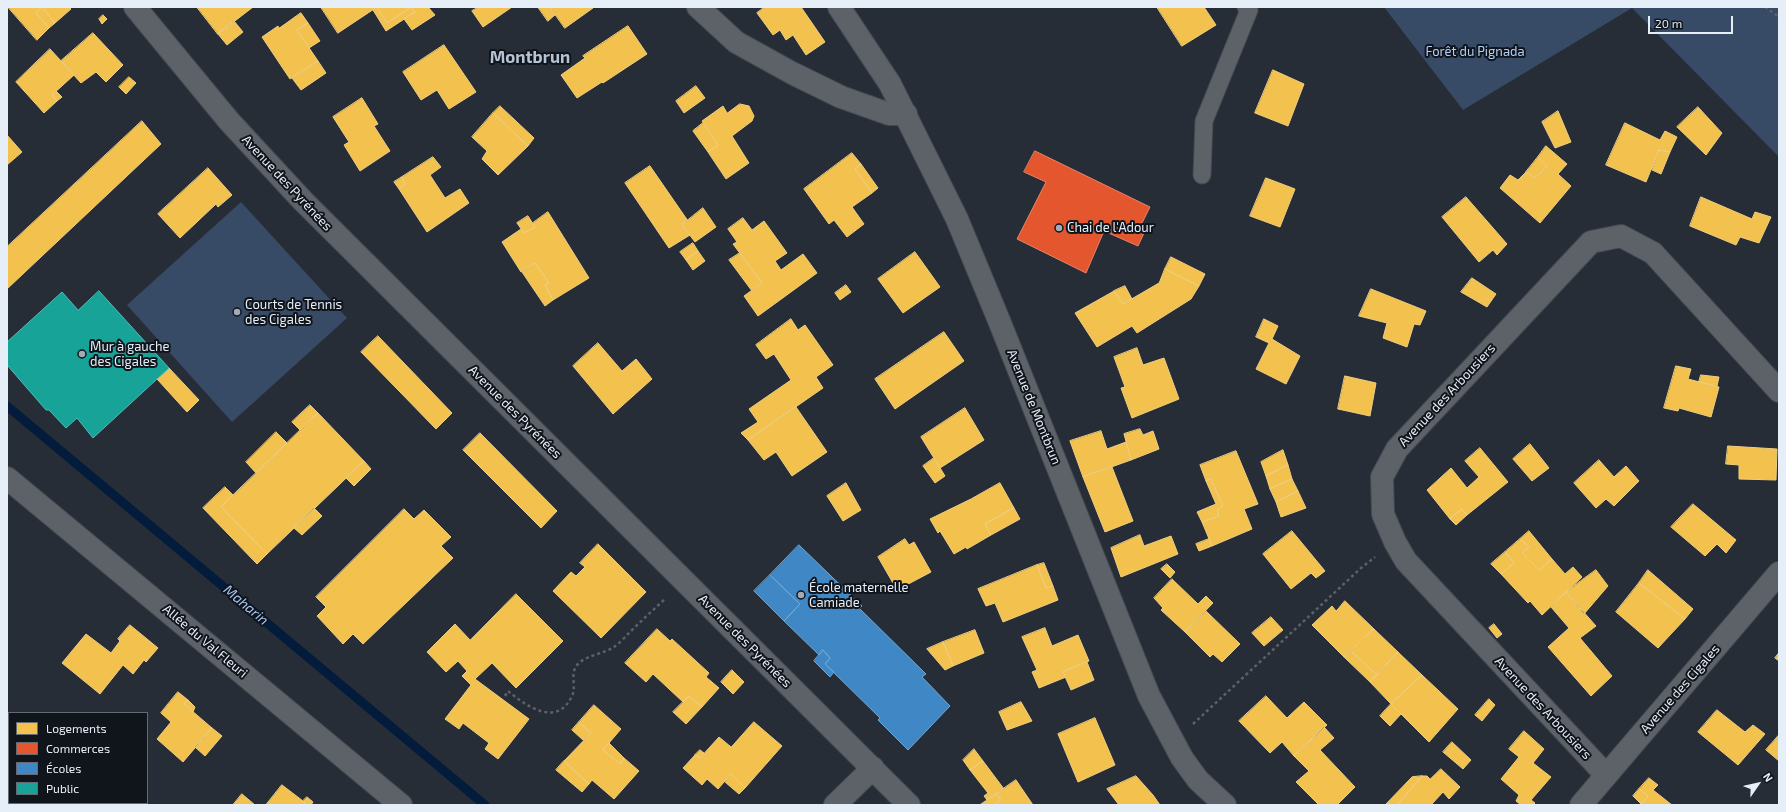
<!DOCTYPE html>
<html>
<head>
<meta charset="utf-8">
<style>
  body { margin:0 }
  #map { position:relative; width:1786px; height:812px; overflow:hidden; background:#272d36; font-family:"Exo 2",sans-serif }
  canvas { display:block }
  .frame { position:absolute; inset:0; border:8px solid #e6eef8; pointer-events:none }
  .legend { position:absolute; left:8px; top:712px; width:140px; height:92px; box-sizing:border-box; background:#10141b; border:1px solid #666b73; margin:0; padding:5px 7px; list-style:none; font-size:12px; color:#e6eef8 }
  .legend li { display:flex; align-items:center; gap:8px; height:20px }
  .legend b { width:20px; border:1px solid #666b73 }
  .north { position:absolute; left:1738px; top:764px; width:40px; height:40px; -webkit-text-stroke:3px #10141b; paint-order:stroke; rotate:56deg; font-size:11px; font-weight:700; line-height:16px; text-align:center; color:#e6eef8 }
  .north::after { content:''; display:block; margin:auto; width:14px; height:18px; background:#e6eef8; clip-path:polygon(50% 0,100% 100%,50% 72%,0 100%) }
  .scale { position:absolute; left:1648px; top:16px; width:85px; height:18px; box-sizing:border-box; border:2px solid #e6eef8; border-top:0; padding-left:5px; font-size:12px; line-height:14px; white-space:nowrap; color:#e6eef8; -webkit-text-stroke:3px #10141b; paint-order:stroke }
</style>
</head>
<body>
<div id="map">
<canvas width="1786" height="812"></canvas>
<div class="frame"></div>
<ul class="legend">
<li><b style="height:11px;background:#f2c14e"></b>Logements</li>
<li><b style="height:11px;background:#e4572e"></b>Commerces</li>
<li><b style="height:11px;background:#3f88c5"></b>Écoles</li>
<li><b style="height:11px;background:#17a398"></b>Public</li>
</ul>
<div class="north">N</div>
<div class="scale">20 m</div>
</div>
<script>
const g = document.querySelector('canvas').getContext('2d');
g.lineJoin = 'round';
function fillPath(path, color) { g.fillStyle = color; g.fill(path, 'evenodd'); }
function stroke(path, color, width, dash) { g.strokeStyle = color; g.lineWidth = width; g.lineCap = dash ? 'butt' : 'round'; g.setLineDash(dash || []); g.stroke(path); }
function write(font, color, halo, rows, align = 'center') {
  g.font = font + ' "Exo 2",sans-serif'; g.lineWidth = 4; g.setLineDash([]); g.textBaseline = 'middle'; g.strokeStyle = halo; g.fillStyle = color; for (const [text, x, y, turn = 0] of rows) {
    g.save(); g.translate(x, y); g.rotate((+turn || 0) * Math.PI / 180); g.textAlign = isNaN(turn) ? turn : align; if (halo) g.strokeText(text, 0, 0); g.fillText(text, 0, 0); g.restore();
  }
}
fillPath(new Path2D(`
  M1384,7H1779V157L1632,8L1463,110Z
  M241,202L347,318L232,422L127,305Z`), '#374b66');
const homes = new Path2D(`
  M8,7H69L71,9L55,23L42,7L36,13L49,28L37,40Z
  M42,7L55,23L49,28L36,13Z
  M197,7H253L218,34Z
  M321,7H411L387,23L377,7L338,33Z
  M377,7L387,23L411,7L415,12L386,31L373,10Z
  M411,7H428L435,15L412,30L404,19L415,12Z
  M479,7H512L483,27L472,11Z
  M538,7H550L556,14L548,21Z
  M550,7H592L593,8L565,28Z
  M765,7H801L825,42L806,55L793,35L786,40L780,30L773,35L757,13Z
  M1157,7H1204L1216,25L1182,46Z
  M301,13L308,23L297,30L318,61L290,79L262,37L278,26L279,28Z
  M103,15L107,19L102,24L99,19Z
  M234,21L243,32L227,45L218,34Z
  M308,23L320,41L309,48L297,30Z
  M628,26L647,54L603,83L602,82L577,98L561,75L585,58L583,56Z
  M93,33L123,65L106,82L96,72L81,83L61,61Z
  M444,45L476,92L449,109L437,90L421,100L403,72Z
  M50,49L74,75L52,95L57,101L44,113L16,82Z
  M318,61L326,73L301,90L292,78Z
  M1273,70L1304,84L1288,126L1255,113Z
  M129,77L136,83L126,94L119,87Z
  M696,86L705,98L684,113L676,101Z
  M56,91L62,97L57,101L52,95Z
  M362,98L378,124L374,126L390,151L360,171L344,145L349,142L333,117Z
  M740,104L749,106L754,116L752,121L732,136L749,163L726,179L708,152L718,145L702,121L723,106L727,113Z
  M500,106L534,138L528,146L493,113Z
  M1698,107L1722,133L1706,155L1677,127Z
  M1558,111L1571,142L1555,148L1542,122Z
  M493,113L528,146L498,175L482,159L487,151L472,137Z
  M142,121L161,144L7,289V247Z
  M703,123L718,145L708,152L693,131Z
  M1625,123L1660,140L1665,131L1677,137L1670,152L1659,150L1646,182L1606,165Z
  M7,135L22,152L7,165Z
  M1546,146L1567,164L1558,174L1571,186L1540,223L1500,188L1510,175L1518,180L1526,172L1535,178L1547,166L1538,157Z
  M1659,150L1670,152L1661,174L1652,170Z
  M852,153L861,164L855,169L872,193L852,207L864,224L847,237L834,220L829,224L804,189Z
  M433,157L441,167L430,175L445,198L460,189L469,203L427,232L399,189L405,184L402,177Z
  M1538,157L1547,166L1535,178L1526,172Z
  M861,164L878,188L872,193L855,169Z
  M650,166L688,221L682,225L690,235L669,248L625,183Z
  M208,168L232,195L218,207L216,204L180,238L158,214Z
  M402,177L405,184L399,189L394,182Z
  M1266,178L1295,189L1280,227L1250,216Z
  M1466,197L1507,244L1497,255L1493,250L1479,262L1442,217Z
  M1701,197L1752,219L1755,212L1771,217L1759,243L1740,237L1736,245L1690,226Z
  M703,208L716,227L695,242L682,225Z
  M548,212L589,278L553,300L545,285L549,283L535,263L521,272L502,242L521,229L524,233L535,227L533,223Z
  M528,216L535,227L524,233L517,223Z
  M743,218L752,230L764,221L787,253L775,261L781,270L803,254L817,273L758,316L744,296L762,283L733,244L737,242L728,229Z
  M693,243L698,251L686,260L680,252Z
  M698,251L705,261L693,270L686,260Z
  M915,252L940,287L903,313L878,279Z
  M740,253L762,283L752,291L729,260Z
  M1171,257L1205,274L1199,286L1165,269Z
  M535,263L549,283L545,285L553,300L545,306L522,272Z
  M1165,269L1199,286L1191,299L1137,333L1132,326L1097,347L1075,313L1114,291L1123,304L1159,283Z
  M1472,278L1496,294L1487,307L1461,292Z
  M846,285L851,292L840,300L835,293Z
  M1125,286L1132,299L1123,304L1114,291Z
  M1371,289L1426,311L1420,325L1414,324L1407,347L1383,338L1387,323L1359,316Z
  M791,319L798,330L805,325L833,365L816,377L823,388L748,440L741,433L758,422L749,409L791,380L774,354L766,359L756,345Z
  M1264,319L1278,326L1272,339L1300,356L1286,384L1256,369L1269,343L1256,337Z
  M944,332L964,361L895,409L875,379Z
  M378,336L452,413L436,429L361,352Z
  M598,343L622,371L636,359L652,379L613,414L573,366Z
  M1137,348L1143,365L1164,358L1179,399L1132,418L1121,388L1125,387L1114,357Z
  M1676,366L1691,369L1688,379L1719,387L1711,417L1679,408L1678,411L1664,408Z
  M169,368L199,400L187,412L157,379Z
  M1701,375L1719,377L1717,386L1699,382Z
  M1345,376L1376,383L1370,416L1338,409Z
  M310,405L318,413L300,430L292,422Z
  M796,407L827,452L792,476L776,452L764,460L748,440Z
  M965,408L984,440L940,468L921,437Z
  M318,413L364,461L267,554L221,507Z
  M1140,429L1143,435L1153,431L1159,449L1131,460L1124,434Z
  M1101,431L1107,449L1126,442L1131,460L1083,477L1070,441Z
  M276,432L287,443L256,473L246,462Z
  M480,433L557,511L541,528L463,450Z
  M1530,444L1549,468L1532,481L1513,459Z
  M1728,446L1777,449L1776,480L1739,479V465L1726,464Z
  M1480,448L1508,482L1467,515L1462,509L1450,519L1427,490L1451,468L1467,488L1479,477L1465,461Z
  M1283,450L1288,465L1266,476L1261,462Z
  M1236,451L1258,504L1244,509L1252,529L1212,546L1202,522L1219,516L1217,510L1223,506L1211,479L1206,481L1200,465Z
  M934,458L945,476L935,483L923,466Z
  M1599,460L1614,477L1626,466L1639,481L1614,506L1606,499L1596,508L1574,483Z
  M364,461L371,469L354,486L346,478Z
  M1288,465L1292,479L1270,489L1266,476Z
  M1112,467L1133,521L1105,532L1083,477Z
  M1211,479L1223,506L1217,510L1219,516L1202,522L1197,512L1216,504L1206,481Z
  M1292,479L1298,491L1276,502L1270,489Z
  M846,483L861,510L843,521L827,496Z
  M1000,483L1014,508L985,524L991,535L967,549L966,547L954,554L940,531L938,533L930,519L971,499Z
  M225,487L233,495L221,507L267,554L257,564L203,508Z
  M1298,491L1306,508L1281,517L1276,502Z
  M1693,504L1736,540L1726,553L1717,544L1705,556L1671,527Z
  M314,508L322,516L302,535L294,528Z
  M1014,508L1020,519L991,535L985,524Z
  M404,509L414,519L424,510L451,537L441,546L453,558L363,644L353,634L343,644L317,616L326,607L316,597Z
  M1462,509L1467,515L1456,525L1450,519Z
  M1292,531L1325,571L1316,578L1311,573L1291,589L1263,554Z
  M1529,531L1552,559L1539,570L1522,553L1529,547L1520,539Z
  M1140,535L1144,546L1171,536L1178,554L1121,577L1111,548Z
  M905,539L909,545L914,542L931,572L897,590L878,557Z
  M1209,539L1212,546L1199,551L1196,544Z
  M1520,539L1529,547L1522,553L1539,570L1552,559L1565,574L1573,567L1582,577L1542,615L1530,601L1528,603L1501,574L1514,563L1505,552Z
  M598,544L646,592L601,638L553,591L571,572L576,576L585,567L580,563Z
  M1505,552L1514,563L1501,574L1491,564Z
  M1044,563L1053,586L1046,588L1037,565Z
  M1167,564L1175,572L1170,578L1161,569Z
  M1037,565L1046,588L1053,586L1058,600L1003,622L995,603L986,606L978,589Z
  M1596,570L1608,586L1584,614L1566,592Z
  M1648,570L1693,609L1685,619L1639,583Z
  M1172,579L1198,604L1206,596L1213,603L1185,632L1161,610L1163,608L1154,598Z
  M1639,583L1685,619L1658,648L1616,612Z
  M1566,592L1596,626L1580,638L1612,676L1591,696L1548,647L1569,628L1551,607Z
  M516,594L563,641L516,688L492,663L475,679L529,719L498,759L485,749L489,743L463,723L459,729L445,719L471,685L462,676L467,671L458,661L446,672L427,652L455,624L470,640Z
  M1345,601L1374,629L1344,657L1312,625L1332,606L1336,611Z
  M1206,611L1240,644L1222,662L1213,654L1210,657L1185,632Z
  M1271,617L1283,630L1264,646L1252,633Z
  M1494,624L1502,634L1497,638L1489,628Z
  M130,625L158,648L146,662L144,660L133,674L123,665L100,694L62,663L86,634L111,653L120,641L118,639Z
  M1045,628L1052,646L1078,635L1089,661L1063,672L1066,677L1039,688L1032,672L1037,670L1022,637Z
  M657,629L670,641L672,639L709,673L706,677L719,688L702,707L689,696L683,702L653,674L646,682L625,663Z
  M1374,629L1398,652L1377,675L1351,651Z
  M975,630L984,653L953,666L943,642Z
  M943,642L953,666L945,670L927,649Z
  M1351,651L1377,675L1370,682L1344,657Z
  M1398,652L1422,675L1391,704L1370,682Z
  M1779,653V661L1775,658Z
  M1087,662L1094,680L1071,690L1063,672Z
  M732,670L744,682L733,694L721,682Z
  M1422,675L1458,709L1429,742L1391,704Z
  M178,692L188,700L184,704L212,728L183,762L157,739L171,722L161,713Z
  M689,696L702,707L686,724L673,712Z
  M1266,696L1287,718L1304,702L1327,725L1294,756L1282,742L1270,753L1239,721Z
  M1489,699L1495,705L1482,721L1475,715Z
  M188,700L195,707L193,712L184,704Z
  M1021,702L1032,721L1007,730L999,712Z
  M1391,704L1401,714L1390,726L1380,716Z
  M594,705L621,729L603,750L620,764L624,758L639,771L614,799L592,780L589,784L564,761L591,733L579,722Z
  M1717,710L1745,732L1753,725L1765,734L1738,765L1698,732Z
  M1095,718L1115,765L1078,782L1058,734Z
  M579,722L591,733L583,740L572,730Z
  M754,722L782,746L745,788L731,774L718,789L707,779L702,785L683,768L695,755L700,758L719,737L731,747Z
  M1324,727L1334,738L1320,750L1355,787L1337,805H1319L1296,782L1309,771L1294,756Z
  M212,728L222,736L205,756L195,747Z
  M1524,731L1544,749L1533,763L1551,777L1531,800L1535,803L1533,805H1521L1516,801L1519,795L1501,779L1519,757L1509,749Z
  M1779,735V761L1766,750Z
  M1452,742L1471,760L1463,769L1443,752Z
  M609,743L624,758L620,764L603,750Z
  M974,749L983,761L970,770L963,760Z
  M700,750L704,753L700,758L695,755Z
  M9,754V803H24L23,805H9L7,803V757Z
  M564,761L589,784L582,792L556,770Z
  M983,761L1004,789L987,800L984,796L988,793L970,770Z
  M1441,769L1460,787L1449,799L1443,792L1431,805H1397L1422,776H1427L1430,779Z
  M731,774L745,788L739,794L725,782Z
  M1136,776L1153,795L1160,805H1119L1107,789Z
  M1422,776L1397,805H1385L1412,777Z
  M1649,778L1658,785L1653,790L1672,805H1640L1648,796L1639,789Z
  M1016,780L1033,805H995L1001,800L996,794Z
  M282,785L303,801L307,805H266Z
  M1639,789L1648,796L1641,804L1633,796Z
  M242,794L255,805H233Z
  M996,794L1001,800L995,805H980Z
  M307,797L313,802L311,805H307L303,801Z
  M64,803H111L110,805H62Z`);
fillPath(homes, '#f2c14e');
stroke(homes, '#eece81', 1);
const shops = new Path2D(`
  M1035,151L1150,207L1139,229L1145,231L1138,246L1104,231L1086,273L1017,239L1046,182L1024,172Z`);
fillPath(shops, '#e4572e');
stroke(shops, '#e5846b', 1);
const schools = new Path2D(`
  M799,545L862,606L859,608L926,674L922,677L950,706L908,750L878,720L880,718L825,664L830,658L823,650L819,655L784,621L800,604L770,575Z
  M770,575L800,604L784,621L754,591Z
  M823,650L830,658L825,664L834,672L830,677L814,661Z`);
fillPath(schools, '#3f88c5');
stroke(schools, '#71a7d4', 1);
const public = new Path2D(`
  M99,291L169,368L93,438L77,418L66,428L49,410H46L7,365V342L62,292L78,310Z`);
fillPath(public, '#17a398');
stroke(public, '#55bab5', 1);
stroke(new Path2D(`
  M7,406L485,805`), '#041c3b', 9);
const service = new Path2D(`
  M1202,175L1204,121L1249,10L1246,7`);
const minor = new Path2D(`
  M135,7L229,121L303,201L909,805
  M698,7L736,42L792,73L841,97L889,114H906
  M7,478L401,805
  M1606,775L1406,561L1395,542L1383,514L1382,477L1397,449L1591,242L1621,236L1653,253L1779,391
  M835,805L873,768
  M1581,805L1779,573`);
const tertiary = new Path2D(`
  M839,7L890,84L957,219L1000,323L1149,696L1182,758L1198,780L1225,805`);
stroke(service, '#444951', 19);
stroke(minor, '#444951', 24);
stroke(tertiary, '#444951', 24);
stroke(new Path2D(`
  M1765,7L1779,17
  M505,696L508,691C526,706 557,728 572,696C577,686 569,673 578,664C587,655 603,654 614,647C619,644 625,637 629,633C641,621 653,610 665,599
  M1193,724L1361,568L1375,557`), '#5d6167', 2.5, [3, 3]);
stroke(service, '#5d6268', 17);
stroke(minor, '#5d6268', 22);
stroke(tertiary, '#5d6268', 22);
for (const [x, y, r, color] of [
  [1059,228,4,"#a3aab4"],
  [237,312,4,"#a3aab4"],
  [82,354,4,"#a3aab4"],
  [801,595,4,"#a3aab4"]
]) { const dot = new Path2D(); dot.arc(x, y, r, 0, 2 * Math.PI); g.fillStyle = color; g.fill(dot); stroke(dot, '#10141b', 1.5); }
write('13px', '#afd0fe', '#10141b', [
  ["Forêt du Pignada",1475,52]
]);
write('13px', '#e6eef8', '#10141b', [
  ["Avenue des Pyrénées",287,183,47],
  ["Avenue des Arbousiers",1447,395,-47],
  ["Avenue de Montbrun",1034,407,68],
  ["Avenue des Pyrénées",515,412,45],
  ["Allée du Val Fleuri",205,641,40],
  ["Avenue des Pyrénées",745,641,45],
  ["Avenue des Cigales",1680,689,-49],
  ["Avenue des Arbousiers",1543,708,47]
]);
write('13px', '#e6eef8', '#10141b', [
  ["Chai de l'Adour",1067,228],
  ["Courts de Tennis",245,305],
  ["des Cigales",245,320],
  ["Mur à gauche",90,347],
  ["des Cigales",90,362],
  ["École maternelle",809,588],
  ["Camiade",809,603]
], 'left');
write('italic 14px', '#a7c8f5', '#10141b', [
  ["Maharin",246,605,40]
]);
write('bold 17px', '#b4c3d6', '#10141b', [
  ["Montbrun",530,57]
]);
</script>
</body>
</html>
